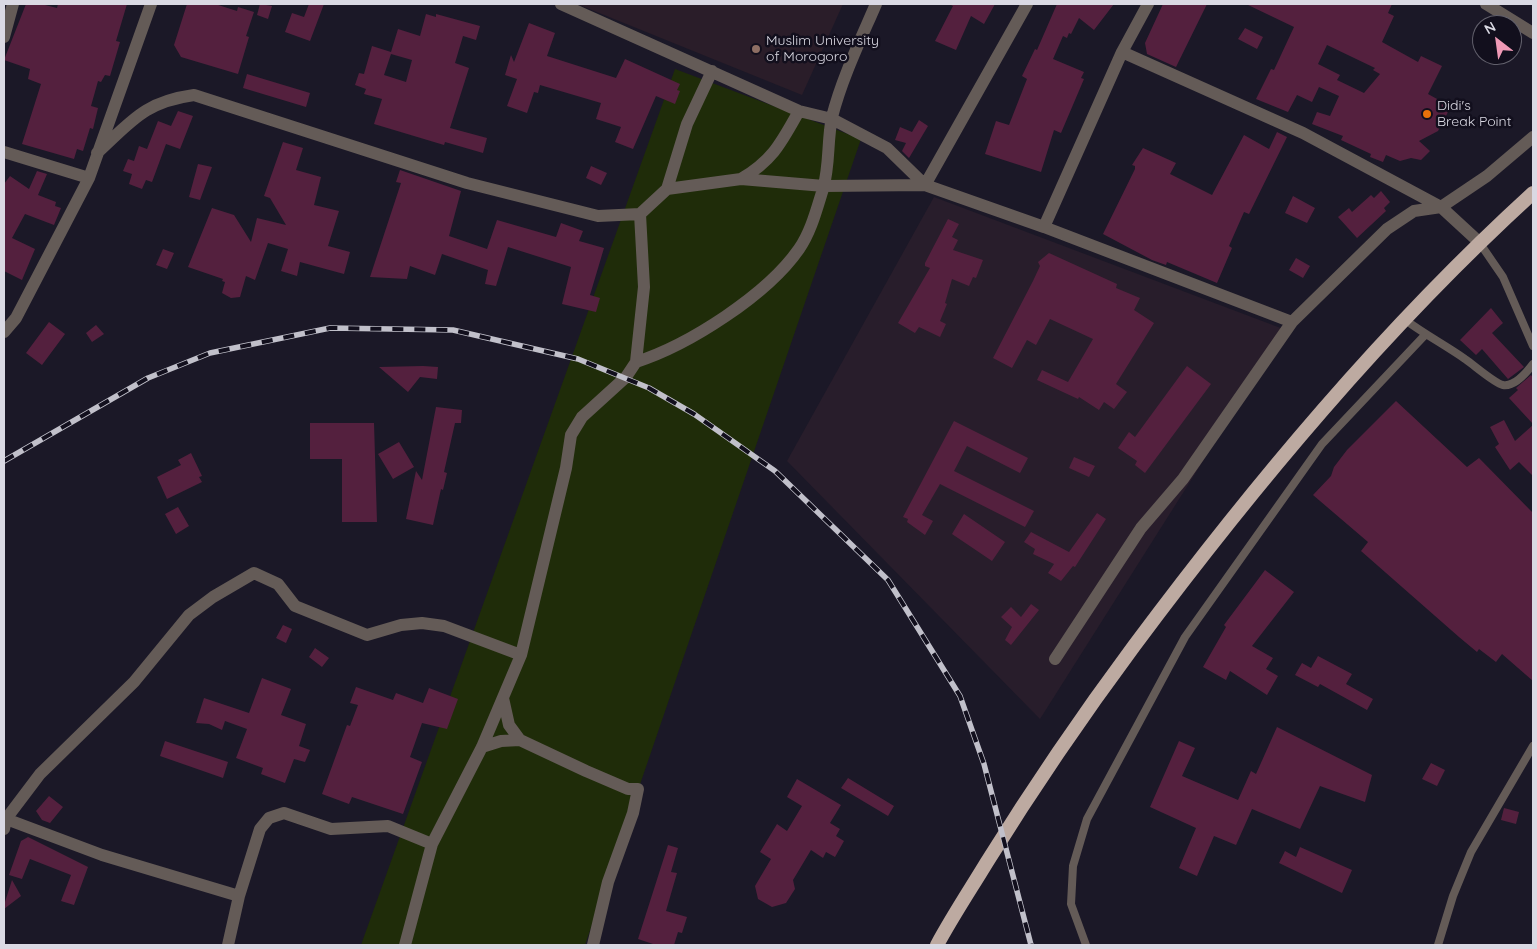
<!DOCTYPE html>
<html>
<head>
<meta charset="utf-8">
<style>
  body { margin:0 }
  #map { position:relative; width:1537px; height:949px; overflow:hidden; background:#1b1827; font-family:Quicksand,sans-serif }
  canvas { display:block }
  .frame { position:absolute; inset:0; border:5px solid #dad9e3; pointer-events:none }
  .north { position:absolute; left:1472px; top:15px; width:50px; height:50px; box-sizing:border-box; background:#120f1d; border:1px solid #62606c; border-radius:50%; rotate:330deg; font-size:14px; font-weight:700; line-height:20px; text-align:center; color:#dad9e3 }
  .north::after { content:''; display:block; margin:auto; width:18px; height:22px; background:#f09ab7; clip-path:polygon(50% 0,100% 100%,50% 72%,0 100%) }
</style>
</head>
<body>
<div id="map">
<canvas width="1537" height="949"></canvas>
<div class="frame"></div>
<div class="north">N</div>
</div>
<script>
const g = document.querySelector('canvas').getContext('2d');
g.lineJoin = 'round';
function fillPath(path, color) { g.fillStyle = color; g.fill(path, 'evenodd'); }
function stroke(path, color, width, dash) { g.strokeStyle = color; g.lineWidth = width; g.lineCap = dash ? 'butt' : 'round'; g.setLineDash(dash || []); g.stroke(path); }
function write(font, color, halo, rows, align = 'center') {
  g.font = font + ' Quicksand,sans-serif'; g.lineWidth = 5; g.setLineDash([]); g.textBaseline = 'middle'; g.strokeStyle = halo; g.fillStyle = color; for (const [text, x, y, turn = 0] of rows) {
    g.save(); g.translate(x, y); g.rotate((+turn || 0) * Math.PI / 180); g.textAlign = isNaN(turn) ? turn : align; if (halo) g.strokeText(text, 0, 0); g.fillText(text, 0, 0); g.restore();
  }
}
fillPath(new Path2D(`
  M934,197L1286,330L1040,719L787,461Z`), '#281d2b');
fillPath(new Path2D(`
  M577,4H843L802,95Z`), '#2a1d29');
fillPath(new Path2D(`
  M675,69L861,139L585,945H361Z`), '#1f2c09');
fillPath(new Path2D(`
  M26,4H41L57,8L58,4H127L116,41L120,42L110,76L105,75L101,82L98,81L91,106L98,108L93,129L90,128L83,151L77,149L74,159L22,144L41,84L28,79L30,69L4,60Z
  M187,4H215L237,11L238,7L254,12L246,36L249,37L238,74L181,57L174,45Z
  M260,4L272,6L268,19L257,15Z
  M309,4H324L310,41L285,32L292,13L304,17Z
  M949,4H995L984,24L971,16L956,50L935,41L953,6Z
  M1057,4H1114L1094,30L1079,18L1071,34L1069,33L1067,38L1063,36L1053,59L1084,72L1081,78L1084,79L1061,133L1054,130L1041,172L985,154L996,121L1009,125L1027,79L1022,76L1035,49L1037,50Z
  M1163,4H1207L1176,67L1147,54L1145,43Z
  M1246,4H1392L1388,13L1394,16L1382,42L1418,62L1421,56L1442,66L1428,94L1448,105V112L1438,131L1419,141L1430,151L1421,160L1411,158L1400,161L1386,155L1383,162L1370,157L1371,154L1341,140L1343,136L1312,124L1317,112L1330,116L1339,96L1319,87L1312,102L1297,95L1288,112L1256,99L1271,69L1274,70L1294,27ZM1327,45L1375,68L1373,70L1380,74L1364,93L1337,80L1340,75L1318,64Z
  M426,14L436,17V14L480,26L476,40L463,36L455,63L469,68L450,128L487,138L483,153L445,142L444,145L374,124L382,99L364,94L366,89L355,85L359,73L364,74L372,46L391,52L398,29L420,36ZM391,54L412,60L406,82L384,75Z
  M529,23L555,33L547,56L616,78L625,59L680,84L677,90L680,91L675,104L656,96L633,149L615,142L621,127L596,119L601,103L540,85L538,93L534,92L527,113L507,106L517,79L505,75L511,55L514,62Z
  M1245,28L1263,37L1257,49L1238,39Z
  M247,74L310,93L306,107L243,88Z
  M178,111L193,116L180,149L166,144L152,182L146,180L142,189L129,184L132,174L123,171L128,159L134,161L139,146L147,149L158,121L171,126Z
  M919,120L928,126L909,158L902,151L906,143L895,140L900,127L912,132Z
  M1277,132L1287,137L1249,214L1244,212L1229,246L1232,248L1217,283L1167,262L1166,265L1152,260L1103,234L1135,169V166L1132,165L1143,148L1176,163L1170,174L1212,195L1244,135L1269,149Z
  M283,142L303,148L296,170L321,177L314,205L339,211L328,246L350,252L344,274L300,262L297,276L281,271L288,249L268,243L255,280L246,276L240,297L231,298L222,293L225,282L222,281L223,279L188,267L212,208L234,215L251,242L257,218L286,225L270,198L264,196Z
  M198,164L212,167L200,200L189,197Z
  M591,166L607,173L601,185L586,178Z
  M400,170L461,191L449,236L487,249L497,220L556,237L561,223L583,231L579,241L604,248L590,295L600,298L596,312L562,304L571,267L508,247L496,286L485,284L488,270L442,254L435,275L410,266L407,279L370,277L401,183L396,182Z
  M37,171L47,174L38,195L56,202L55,206L61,208L54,225L25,214L12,238L35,249L22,280L4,271V184L10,176L29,189Z
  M1381,191L1390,202L1384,208L1386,211L1357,238L1338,217L1349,208L1352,212L1371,195L1374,198Z
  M1293,196L1315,208L1307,223L1285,213Z
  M948,219L959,224L952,237L958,240L953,250L983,260L976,278L973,277L969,286L952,279L945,303L947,304L940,321L946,324L940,337L919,327L915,333L898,323L930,268L925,266V263Z
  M163,249L174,253L167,269L156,265Z
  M1049,253L1117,284L1116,288L1140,298L1134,310L1154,323L1116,384L1127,392L1114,409L1104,402L1099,410L1079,397L1078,399L1037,380L1042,370L1068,382L1093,339L1050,319L1036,345L1027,340L1012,368L993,358L1033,281L1040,266L1038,262Z
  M1296,258L1310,266L1303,278L1289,270Z
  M1491,308L1503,323L1492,333L1524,367L1508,379L1482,349L1476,355L1460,340Z
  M49,322L65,334L42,365L26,353Z
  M96,325L104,334L92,342L86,333Z
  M423,366L438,367L437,379L420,377L408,392L379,367Z
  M1187,366L1211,384L1145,473L1135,465L1137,461L1118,448L1129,432L1135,437Z
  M1531,375L1533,378V424L1509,398L1518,390L1516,388Z
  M1396,401L1467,467L1479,458L1533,513V681L1502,654L1496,662L1479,649L1477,652L1459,637L1361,551L1368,542L1313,495L1331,476L1334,467L1347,450Z
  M436,407L462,410L461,423H455L444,472L447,473L443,490L441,489L433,525L406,519L416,471L422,480Z
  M1504,420L1515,441L1533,425V476L1519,462L1510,470L1495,447L1499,444L1490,427Z
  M954,421L1028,458L1020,473L967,446L954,471L1034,511L1025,527L940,484L922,515L933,521L925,535L907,522L908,519L903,517Z
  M310,423H374L377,522H342V459H310Z
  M399,442L414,467L393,479L378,454Z
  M191,453L202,476L199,477L202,482L167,499L157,477L181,465L178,460Z
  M1074,457L1095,466L1089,477L1069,468Z
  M178,507L189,526L176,534L165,514Z
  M1097,513L1106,519L1075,567L1073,566L1061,581L1048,573L1054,564L1033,554L1035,549L1024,542L1031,532L1069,552Z
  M964,514L1005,542L992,561L952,534Z
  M1265,570L1294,592L1252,646L1273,658L1266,669L1278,676L1267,695L1230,671L1226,680L1203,667L1226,627L1224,625Z
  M1031,604L1039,610L1011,645L1005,640L1012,627L1001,617L1011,607L1021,617Z
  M283,625L292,629L286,643L276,638Z
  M315,648L329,658L322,667L309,657Z
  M1318,656L1352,674L1346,684L1373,699L1367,710L1320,684L1318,687L1295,675L1302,663L1311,668Z
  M262,678L291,689L281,715L306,724L299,746L310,750L305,762L294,759L285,783L261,774L263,768L236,758L247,729L225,721L222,730L209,724L196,723L204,698L249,713Z
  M356,687L393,700L396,693L423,703L429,688L458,699L447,729L422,723L410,757L422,762L403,814L352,797L349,804L322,794L347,725L350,726L358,705L350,703Z
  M1277,727L1372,775L1365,802L1320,786L1300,829L1252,809L1236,845L1214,836L1197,876L1179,868L1196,828L1150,807L1179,741L1195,748L1182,776L1238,800L1251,771L1256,774Z
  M165,741L228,762L223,778L160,756Z
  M1431,763L1445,770L1437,786L1422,779Z
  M848,778L894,806L888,816L841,788Z
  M797,779L841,805L830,823L840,829L836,836L844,841L835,857L826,852L823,858L811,850L793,880L795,889L786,903L772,907L758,899L755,886L771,859L760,852L777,824L787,831L802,806L787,797Z
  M49,796L63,807L50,823L42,820L36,811Z
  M1504,808L1519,812L1516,824L1501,820Z
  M28,837L88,867L74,905L61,901L71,875L30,859L22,879L9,875L21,841Z
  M668,845L678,848L671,872L677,873L666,911L687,917L682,933L678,932L674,945H656L638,939Z
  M1300,847L1352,870L1342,893L1279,863L1285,851L1296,857Z
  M12,880L21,896L4,909V905Z`), '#54203e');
stroke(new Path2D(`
  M1479,242L1503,277L1533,346
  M1404,319C1424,334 1445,345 1465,359C1474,365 1494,383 1503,385C1515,387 1527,372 1533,364
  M1086,945L1071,904L1073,866L1087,819L1185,637L1322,444L1425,335
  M1438,945L1453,896L1471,852L1533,746`), '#645b57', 8);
stroke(new Path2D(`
  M561,4L799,111L832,119L887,148L925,185L1044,227L1292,322L1387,229L1414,211L1441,207L1479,242
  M1486,4L1533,33
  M4,37L13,4
  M1122,52L1303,133L1441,207L1487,176L1533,137
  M4,152L89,178
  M97,153C132,121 144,102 194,95L467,183L598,216L640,214
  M741,179C773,160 781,143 799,111
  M667,189L741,179L824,186L925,185L1027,4
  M1044,227L1122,52L1148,4
  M4,332L16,318L89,178L151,4
  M636,362C689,345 767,295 799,249C811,232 817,208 823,189C830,165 827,141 832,117C842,78 860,41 876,4
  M1055,659L1141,528L1183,479L1292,322
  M503,698L509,725L520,740L586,771L628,789H638L633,813L608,882L593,945
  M482,747L501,741L520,740
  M6,819L102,855L239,896L228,945
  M4,829L6,819L40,774L134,682L189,615L213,597L254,573L278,584L295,606L367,635L401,625L422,623L444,626L521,655
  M239,896L260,829L269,818L284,813L331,829L388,826L432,844
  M405,945L432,844L482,747L521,655L566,468L571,435L582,417L626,377L636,362L644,287L640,214L667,189L687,124L712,71`), '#645b57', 12);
stroke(new Path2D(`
  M937,945C952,917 970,890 987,862C1033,788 1082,716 1134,646C1254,485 1384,329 1533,193`), '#bdaaa1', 14);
const rail = new Path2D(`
  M4,461L148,378L210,353L330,328L453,330L578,359L649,388L694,414L775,471L888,580L960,696L984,764L1031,945`);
stroke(rail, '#c1c0ca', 5.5);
stroke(rail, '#120f1d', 4, [11]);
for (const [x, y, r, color] of [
  [756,49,5,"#8d6e63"],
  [1427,114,5,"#e8710a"]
]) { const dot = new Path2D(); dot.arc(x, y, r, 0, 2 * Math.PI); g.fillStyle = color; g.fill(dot); stroke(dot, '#120f1d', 2); }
write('14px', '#dad9e3', '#120f1d', [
  ["Muslim University",766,41],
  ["of Morogoro",766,57],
  ["Didi's",1437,106],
  ["Break Point",1437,122]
], 'left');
</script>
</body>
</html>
